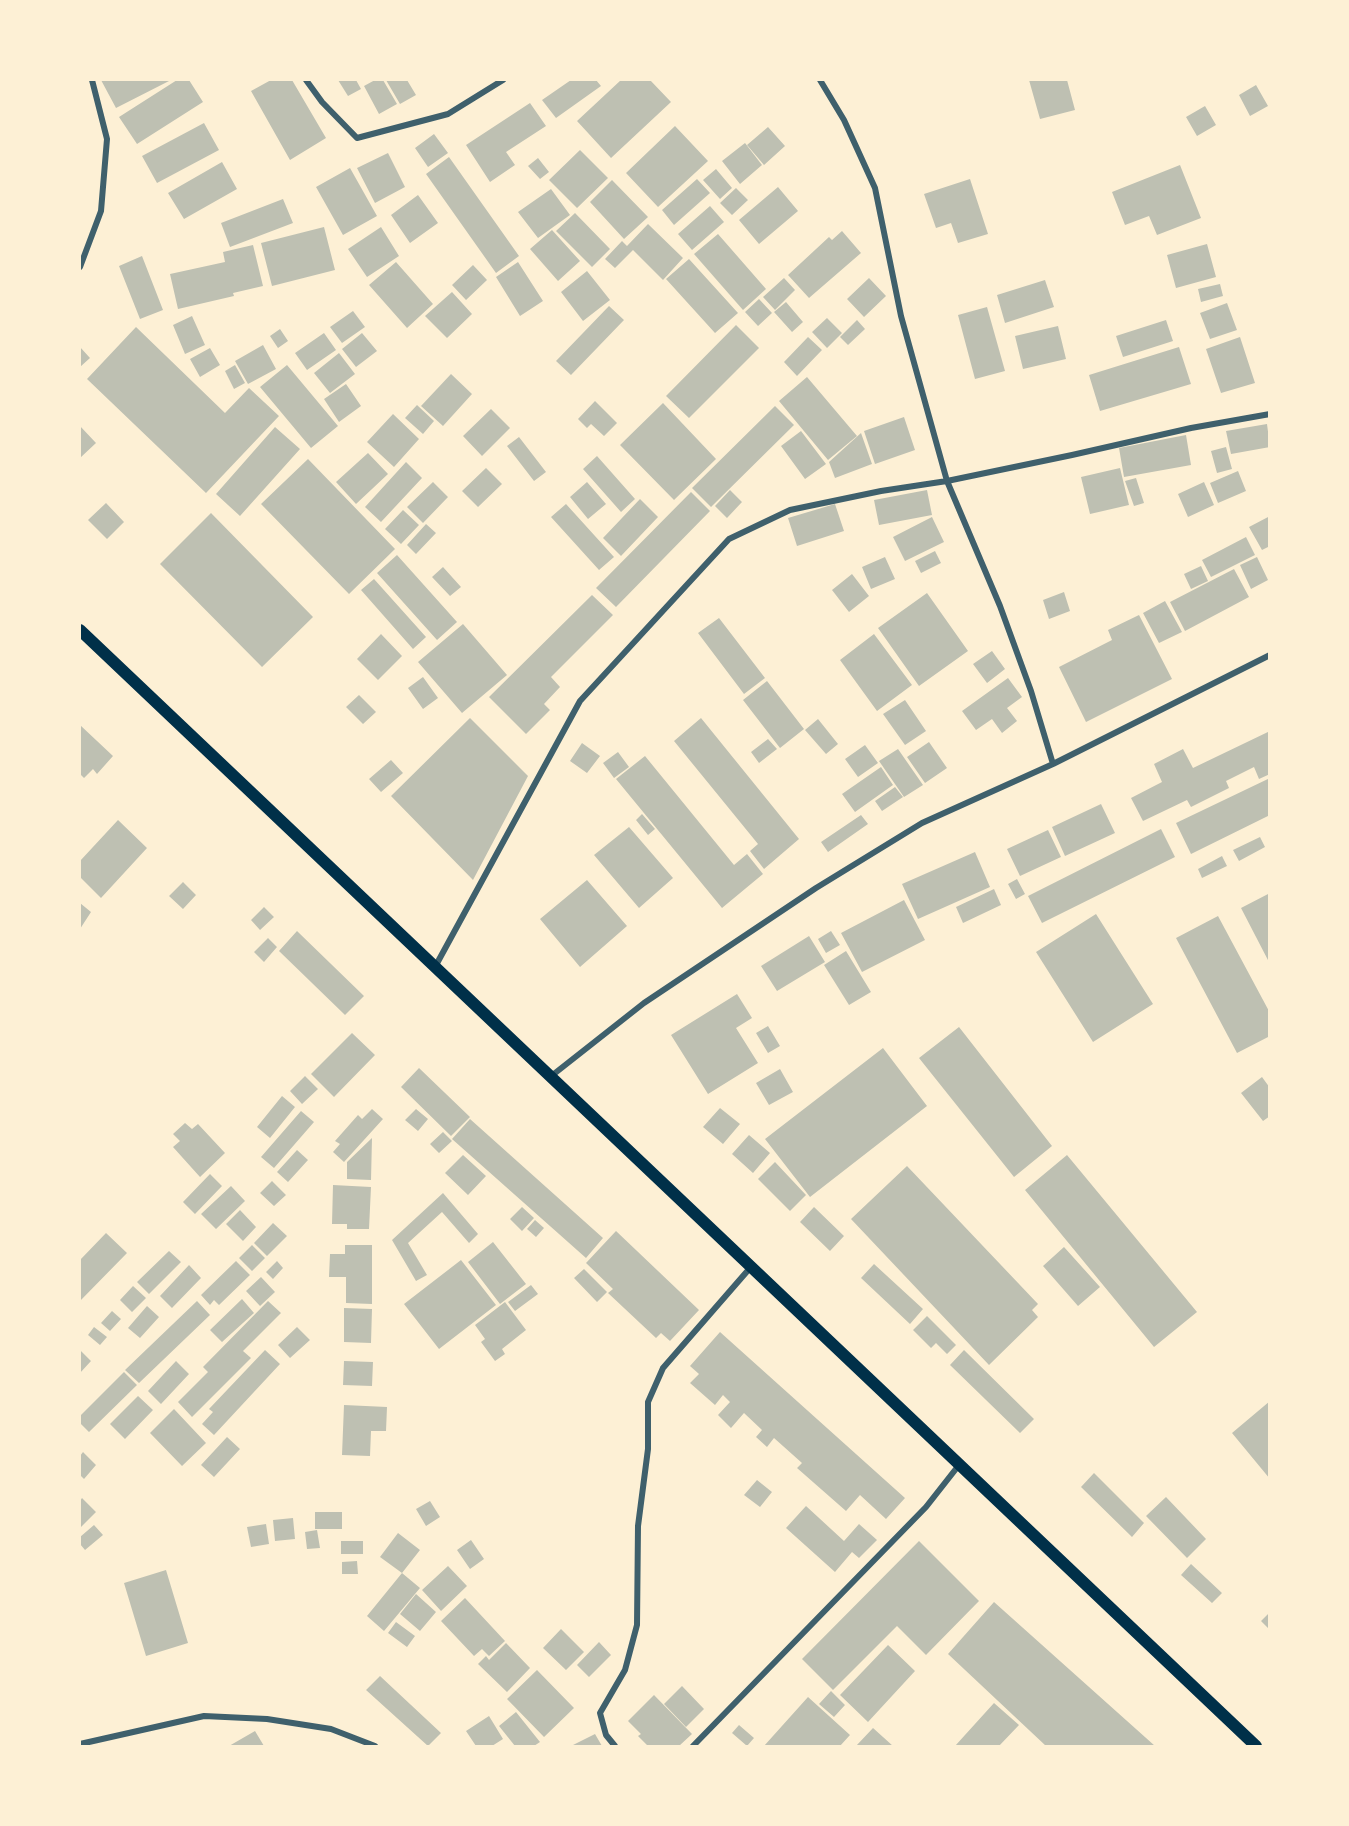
<!DOCTYPE html>
<html>
<head>
<meta charset="utf-8">
<style>
  body { margin:0 }
  #map { position:relative; width:1349px; height:1826px; overflow:hidden; background:#fdf0d5; font-family:"DM Sans",sans-serif }
  canvas { display:block }
  .frame { position:absolute; inset:0; border:81px solid #fdf0d5; pointer-events:none }
</style>
</head>
<body>
<div id="map">
<canvas width="1349" height="1826"></canvas>
<div class="frame"></div>
</div>
<script>
const g = document.querySelector('canvas').getContext('2d');
g.lineJoin = 'round';
function fillPath(path, color) { g.fillStyle = color; g.fill(path, 'evenodd'); }
function stroke(path, color, width, dash) { g.strokeStyle = color; g.lineWidth = width; g.lineCap = dash ? 'butt' : 'round'; g.setLineDash(dash || []); g.stroke(path); }
fillPath(new Path2D(`
  M101,80H171L116,108Z
  M177,80H189L203,102L137,144L119,117Z
  M271,80H292L326,138L290,160L251,91Z
  M338,80H356L361,89L348,96Z
  M375,80H383L397,104L379,114L364,86Z
  M386,80H407L416,95L400,104Z
  M571,80H596L601,86L556,118L542,100Z
  M621,80H650L671,102L611,158L577,121Z
  M1029,80H1067L1075,110L1040,119Z
  M1256,85L1268,106L1250,116L1239,95Z
  M530,103L546,126L506,152L515,165L490,182L466,145Z
  M1205,106L1216,125L1197,136L1186,117Z
  M204,123L219,150L157,183L142,156Z
  M675,126L708,161L658,207L626,173Z
  M768,127L785,146L764,165L747,145Z
  M434,134L448,153L428,167L415,148Z
  M745,143L762,165L740,184L722,161Z
  M580,150L608,178L577,208L549,180Z
  M388,153L405,187L375,203L357,168Z
  M449,157L519,256L496,273L426,174Z
  M538,158L549,172L540,179L528,166Z
  M222,162L237,189L184,219L168,193Z
  M1180,165L1201,218L1157,235L1149,216L1125,225L1112,192Z
  M350,168L377,216L343,235L316,187Z
  M716,169L732,188L720,199L703,180Z
  M697,179L710,193L674,225L662,210Z
  M970,179L988,234L958,243L951,223L936,228L924,194Z
  M612,180L648,217L624,239L590,202Z
  M778,187L798,211L759,244L739,220Z
  M736,188L748,200L732,215L720,203Z
  M551,189L570,215L538,238L518,212Z
  M418,195L438,223L410,243L391,215Z
  M283,199L293,223L230,247L221,223Z
  M710,206L724,222L692,250L678,234Z
  M575,213L610,249L592,267L556,231Z
  M648,224L683,258L663,280L633,250L615,268L605,259L622,241L627,246Z
  M324,227L335,270L272,286L261,243Z
  M381,227L399,256L367,277L348,249Z
  M552,230L580,261L558,281L530,249Z
  M842,231L861,253L809,298L788,275L829,237L832,240Z
  M718,234L766,289L743,310L694,254Z
  M1207,244L1216,277L1176,288L1167,255Z
  M253,245L263,286L233,293L234,296L178,309L170,274L225,262L223,252Z
  M142,256L163,310L140,319L119,266Z
  M689,259L738,313L715,333L666,279Z
  M396,262L433,304L407,328L369,285Z
  M518,262L543,301L520,316L496,277Z
  M473,265L487,280L466,300L452,285Z
  M587,271L610,300L583,321L561,292Z
  M784,278L795,290L775,310L763,297Z
  M869,278L886,296L864,317L847,299Z
  M1045,280L1054,307L1005,323L997,295Z
  M1220,284L1223,296L1201,302L1198,289Z
  M452,292L472,314L447,338L425,316Z
  M759,299L772,313L758,326L745,312Z
  M786,302L803,322L792,332L774,312Z
  M1227,303L1237,330L1210,339L1200,313Z
  M609,306L624,320L571,375L556,361Z
  M987,307L1005,371L975,379L958,315Z
  M353,311L365,327L342,343L330,327Z
  M192,316L205,345L185,354L173,325Z
  M827,318L842,333L827,348L812,332Z
  M857,320L865,329L848,345L840,337Z
  M1166,320L1173,341L1123,357L1116,336Z
  M736,325L759,348L689,418L666,396Z
  M1058,326L1066,359L1023,369L1015,336Z
  M136,327L225,413L249,388L279,416L206,493L87,379Z
  M280,329L288,341L278,348L270,336Z
  M324,333L336,350L307,370L295,353Z
  M362,333L377,351L356,367L342,349Z
  M808,337L822,350L797,376L784,362Z
  M1240,337L1255,383L1221,393L1206,349Z
  M263,345L276,369L248,384L235,361Z
  M80,347L90,358L80,367Z
  M1179,347L1191,384L1100,411L1089,375Z
  M210,348L220,365L200,377L190,359Z
  M339,353L355,374L330,393L314,373Z
  M235,365L245,383L234,389L225,371Z
  M287,365L338,426L311,448L260,387Z
  M451,374L472,394L443,426L421,406Z
  M807,377L857,436L828,460L779,401Z
  M346,384L361,406L339,422L324,399Z
  M595,401L617,423L604,436L591,424L587,428L578,419Z
  M663,403L716,459L674,500L620,445Z
  M417,405L434,421L423,434L405,418Z
  M775,406L794,425L711,507L692,488Z
  M491,409L510,428L482,456L463,436Z
  M393,414L419,439L394,467L367,442Z
  M904,417L915,450L875,464L864,431Z
  M1267,424L1270,447L1231,454L1226,431Z
  M80,426L96,443L80,458Z
  M275,427L300,449L240,516L216,494Z
  M801,431L826,464L805,479L781,446Z
  M861,433L872,464L835,478L829,462Z
  M1186,435L1191,465L1124,477L1119,448Z
  M519,437L546,472L534,481L507,446Z
  M1226,447L1232,469L1217,473L1211,451Z
  M368,453L388,474L356,504L336,482Z
  M597,456L635,499L621,512L583,469Z
  M308,459L395,549L349,594L261,504Z
  M406,462L422,478L381,522L365,507Z
  M486,468L502,484L478,507L462,491Z
  M1120,468L1129,505L1090,514L1081,477Z
  M1238,471L1246,491L1218,503L1210,483Z
  M1136,478L1144,503L1134,506L1125,481Z
  M433,482L448,497L423,523L407,507Z
  M587,482L606,504L588,519L570,497Z
  M1204,482L1214,505L1188,517L1178,494Z
  M730,490L742,502L727,518L715,506Z
  M927,490L932,515L879,525L874,500Z
  M691,492L710,511L616,607L596,588Z
  M640,499L658,517L621,556L603,538Z
  M106,503L124,522L107,539L88,520Z
  M566,504L614,557L599,570L551,517Z
  M835,504L844,531L797,546L788,518Z
  M403,510L419,525L401,544L385,529Z
  M211,513L313,617L262,667L160,564Z
  M1270,516V546L1262,550L1249,527Z
  M932,517L944,542L905,561L893,537Z
  M426,524L436,533L416,554L407,545Z
  M1246,537L1255,555L1211,577L1202,560Z
  M935,551L941,563L921,573L915,561Z
  M397,555L457,622L437,640L377,573Z
  M885,557L895,579L871,589L862,567Z
  M1257,557L1268,580L1251,589L1240,565Z
  M1201,566L1208,581L1191,589L1184,574Z
  M443,567L461,587L450,596L432,577Z
  M1234,569L1249,597L1185,631L1170,602Z
  M852,574L869,596L849,612L832,590Z
  M374,579L426,637L413,649L361,590Z
  M1064,592L1070,611L1049,619L1043,600Z
  M927,593L968,651L919,686L878,628Z
  M592,595L613,615L551,677L560,687L544,704L550,710L526,734L489,697Z
  M1165,601L1182,632L1159,643L1143,613Z
  M1139,615L1172,679L1086,722L1059,667L1112,640L1108,630Z
  M719,618L765,678L744,694L698,633Z
  M463,624L507,675L462,713L418,662Z
  M381,634L402,656L378,680L357,659Z
  M874,634L912,685L877,711L840,660Z
  M992,651L1005,669L987,683L973,664Z
  M423,677L438,698L423,709L408,688Z
  M1008,678L1022,697L1007,708L1017,721L1002,733L992,719L976,730L962,711Z
  M767,681L804,729L780,748L743,700Z
  M359,695L376,712L363,724L346,707Z
  M905,700L926,731L905,745L883,714Z
  M470,718L528,776L473,880L391,796Z
  M701,718L799,839L764,869L750,851L758,844L674,741Z
  M818,719L838,744L826,754L805,730Z
  M80,725L113,756L97,774L93,769L84,778L80,774Z
  M1270,731V774L1259,779L1254,767L1226,781L1229,788L1191,807L1187,800L1143,821L1131,798L1162,782L1154,764L1183,749L1193,768Z
  M768,739L777,749L759,763L751,752Z
  M929,742L947,768L925,783L907,757Z
  M582,743L600,756L587,773L570,761Z
  M865,745L878,763L858,777L845,759Z
  M898,749L923,785L904,797L879,761Z
  M618,752L629,767L614,778L603,763Z
  M645,756L734,865L747,854L763,874L722,908L616,779Z
  M391,760L403,773L381,792L369,779Z
  M881,767L893,785L855,812L842,794Z
  M1270,778V815L1191,854L1176,823Z
  M895,787L903,797L882,811L875,801Z
  M1101,804L1115,833L1065,856L1052,827Z
  M642,814L655,829L648,835L636,820Z
  M861,815L868,824L828,852L821,842Z
  M118,820L147,848L101,898L80,877V861Z
  M629,827L673,878L639,908L594,855Z
  M1161,829L1175,857L1042,923L1028,896Z
  M1048,830L1061,857L1020,876L1007,849Z
  M1260,837L1265,847L1239,861L1233,850Z
  M975,852L990,887L918,919L902,884Z
  M1222,856L1227,866L1202,878L1198,869Z
  M1017,879L1025,894L1016,899L1008,884Z
  M587,880L627,926L580,967L540,919Z
  M183,882L196,895L183,909L169,896Z
  M994,889L1001,905L963,923L956,907Z
  M1270,893V964L1241,908Z
  M904,900L925,940L862,972L841,933Z
  M80,903L91,912L80,929Z
  M264,907L274,917L260,930L251,920Z
  M1096,914L1153,1004L1093,1042L1036,952Z
  M1218,916L1270,1013V1036L1237,1053L1176,938Z
  M297,931L364,996L345,1015L279,951Z
  M831,931L840,945L826,953L818,939Z
  M809,936L825,962L777,991L761,966Z
  M268,938L277,947L264,962L254,952Z
  M846,951L871,992L849,1005L824,965Z
  M737,994L752,1018L736,1028L758,1063L708,1094L671,1035Z
  M768,1026L780,1046L768,1053L756,1033Z
  M959,1027L1052,1146L1014,1177L919,1058Z
  M352,1033L375,1055L334,1097L311,1074Z
  M883,1048L927,1106L810,1197L765,1139Z
  M419,1068L470,1117L451,1136L401,1087Z
  M780,1069L793,1092L769,1105L756,1083Z
  M305,1076L318,1089L302,1104L290,1091Z
  M1262,1077L1270,1088V1116L1263,1121L1241,1093Z
  M282,1096L295,1107L270,1138L257,1127Z
  M720,1108L740,1124L723,1144L703,1127Z
  M372,1109L383,1119L344,1162L333,1152L340,1144L335,1141L358,1115L362,1119Z
  M416,1109L428,1119L418,1131L405,1120Z
  M301,1111L314,1122L274,1168L261,1157Z
  M470,1119L603,1238L586,1258L452,1139Z
  M185,1123L192,1129L198,1124L225,1153L200,1177L173,1147L180,1141L173,1134Z
  M443,1132L452,1141L439,1153L430,1144Z
  M749,1135L770,1153L753,1173L732,1154Z
  M372,1138L371,1180L347,1179V1162Z
  M297,1150L308,1160L288,1182L277,1172Z
  M463,1155L486,1176L468,1195L445,1173Z
  M1067,1155L1197,1312L1154,1347L1025,1190Z
  M775,1162L806,1195L790,1211L758,1179Z
  M907,1166L1038,1304L1032,1310L1038,1317L989,1365L851,1219Z
  M210,1174L222,1186L195,1214L183,1202Z
  M272,1181L286,1195L274,1206L260,1193Z
  M333,1185L371,1187L369,1229H347V1224H332Z
  M231,1186L245,1201L216,1229L201,1214Z
  M443,1193L478,1234L469,1243L442,1212L408,1243L427,1275L416,1281L392,1240Z
  M522,1207L534,1218L522,1231L510,1219Z
  M814,1207L844,1236L830,1251L800,1222Z
  M240,1210L256,1227L243,1241L226,1224Z
  M535,1220L544,1228L536,1237L527,1229Z
  M273,1223L287,1236L267,1256L254,1243Z
  M616,1231L699,1310L670,1341L661,1333L656,1338L608,1293L613,1289L586,1263Z
  M106,1233L127,1253L80,1301V1260Z
  M493,1242L526,1284L500,1304L468,1262Z
  M252,1245L265,1258L252,1271L239,1258Z
  M345,1245H372V1304L346,1303V1277H329L330,1254H345Z
  M1064,1247L1100,1287L1078,1306L1043,1266Z
  M169,1251L181,1262L149,1294L137,1282Z
  M461,1260L496,1305L439,1349L404,1304Z
  M236,1261L250,1275L219,1305L214,1300L210,1305L201,1295Z
  M277,1261L283,1268L273,1279L266,1272Z
  M874,1264L923,1309L910,1324L861,1278Z
  M189,1265L201,1278L172,1308L160,1296Z
  M584,1269L607,1292L597,1302L574,1278Z
  M261,1277L275,1292L260,1306L246,1291Z
  M531,1285L538,1294L515,1311L508,1302Z
  M133,1286L146,1298L132,1312L120,1300Z
  M242,1299L254,1313L222,1342L210,1330Z
  M197,1301L210,1315L139,1383L125,1370Z
  M268,1301L281,1313L243,1351L251,1358L192,1417L178,1402L208,1372L203,1367Z
  M505,1302L526,1330L502,1349L505,1354L495,1361L481,1342L485,1339L475,1325Z
  M147,1306L159,1317L140,1338L128,1328Z
  M344,1308L372,1309L371,1343L344,1342Z
  M112,1311L121,1319L110,1331L101,1323Z
  M927,1316L956,1345L947,1354L936,1343L931,1348L913,1330Z
  M94,1327L107,1337L100,1345L88,1335Z
  M297,1327L310,1340L290,1358L278,1345Z
  M720,1332L905,1498L886,1519L860,1495L846,1511L797,1468L802,1463L774,1438L767,1447L756,1437L762,1430L744,1413L731,1428L718,1415L730,1402L723,1395L715,1405L690,1383L699,1374L690,1366Z
  M80,1350L91,1361L80,1373Z
  M265,1350L280,1364L214,1435L202,1424L213,1412L209,1409Z
  M964,1350L1034,1419L1020,1433L950,1365Z
  M176,1361L189,1374L161,1404L148,1391Z
  M344,1361L373,1362L372,1386L343,1385Z
  M124,1372L137,1385L89,1432L80,1423V1416Z
  M138,1396L153,1410L125,1439L110,1424Z
  M1270,1401V1479L1232,1433Z
  M344,1405L387,1407L386,1431H371L370,1456L342,1455Z
  M174,1409L206,1443L182,1466L150,1433Z
  M227,1437L240,1449L214,1477L201,1465Z
  M83,1452L96,1465L84,1479L80,1475V1456Z
  M1094,1473L1144,1523L1132,1537L1081,1487Z
  M757,1480L772,1492L760,1507L744,1495Z
  M1166,1497L1206,1539L1187,1558L1146,1516Z
  M82,1498L96,1512L80,1528V1501Z
  M430,1501L440,1517L426,1526L416,1509Z
  M806,1506L844,1541L859,1524L877,1540L859,1558L852,1552L835,1572L786,1528Z
  M315,1512H342V1529H315Z
  M293,1518L295,1539L275,1541L273,1520Z
  M266,1524L269,1544L251,1547L247,1527Z
  M94,1525L103,1535L85,1550L80,1544V1537Z
  M317,1530L320,1548L307,1549L305,1532Z
  M398,1533L420,1550L402,1573L380,1557Z
  M471,1540L484,1559L470,1569L457,1550Z
  M341,1541H363V1554H341Z
  M919,1541L979,1601L926,1655L897,1626L833,1690L802,1659Z
  M357,1561L358,1574H342V1562Z
  M1191,1564L1222,1593L1212,1603L1181,1575Z
  M448,1566L467,1586L441,1611L422,1590Z
  M166,1570L188,1643L146,1656L124,1583Z
  M402,1573L420,1588L384,1631L367,1616Z
  M416,1594L436,1612L420,1631L400,1614Z
  M465,1598L505,1641L489,1656L482,1649L474,1656L441,1621Z
  M994,1602L1155,1746H1046L948,1654Z
  M1270,1612V1630L1261,1621Z
  M396,1622L415,1636L407,1647L388,1633Z
  M561,1629L584,1652L566,1670L543,1648Z
  M599,1642L611,1655L589,1677L577,1665Z
  M506,1643L530,1668L507,1692L478,1664L486,1656L489,1660Z
  M888,1645L915,1671L868,1722L840,1695Z
  M537,1670L574,1708L544,1737L507,1699Z
  M380,1676L441,1733L428,1746L366,1690Z
  M682,1686L704,1709L686,1727L664,1704Z
  M831,1691L845,1705L834,1717L819,1704Z
  M654,1695L692,1734L679,1746H648L638,1736L641,1734L628,1721Z
  M808,1697L850,1735L840,1746H764Z
  M994,1703L1019,1725L999,1746H955Z
  M516,1712L540,1742L534,1746H515L499,1726Z
  M489,1716L503,1739L492,1746H476L466,1731Z
  M739,1725L754,1738L747,1746L732,1733Z
  M873,1728L893,1746H856Z
  M255,1731L264,1746H229Z
  M595,1734L602,1746H571Z`), '#bec0b2');
stroke(new Path2D(`
  M306,80L322,102L357,138L448,114L503,80
  M820,80L844,120L875,188L901,316L947,481L1000,606L1031,691L1053,764
  M80,267L101,211L107,139L92,80
  M435,967L580,701L729,539L790,510L881,491L947,481L1072,455L1191,428L1270,414
  M550,1077L644,1003L816,888L922,823L1053,764L1270,655
  M80,1744L204,1716L267,1719L331,1729L375,1746
  M615,1746L606,1735L600,1713L625,1670L637,1625L638,1526L648,1449V1402L663,1368L750,1268
  M693,1746L926,1507L959,1465`), '#3f606c', 6);
stroke(new Path2D(`
  M80,630L1256,1746`), '#003049', 12);
</script>
</body>
</html>
